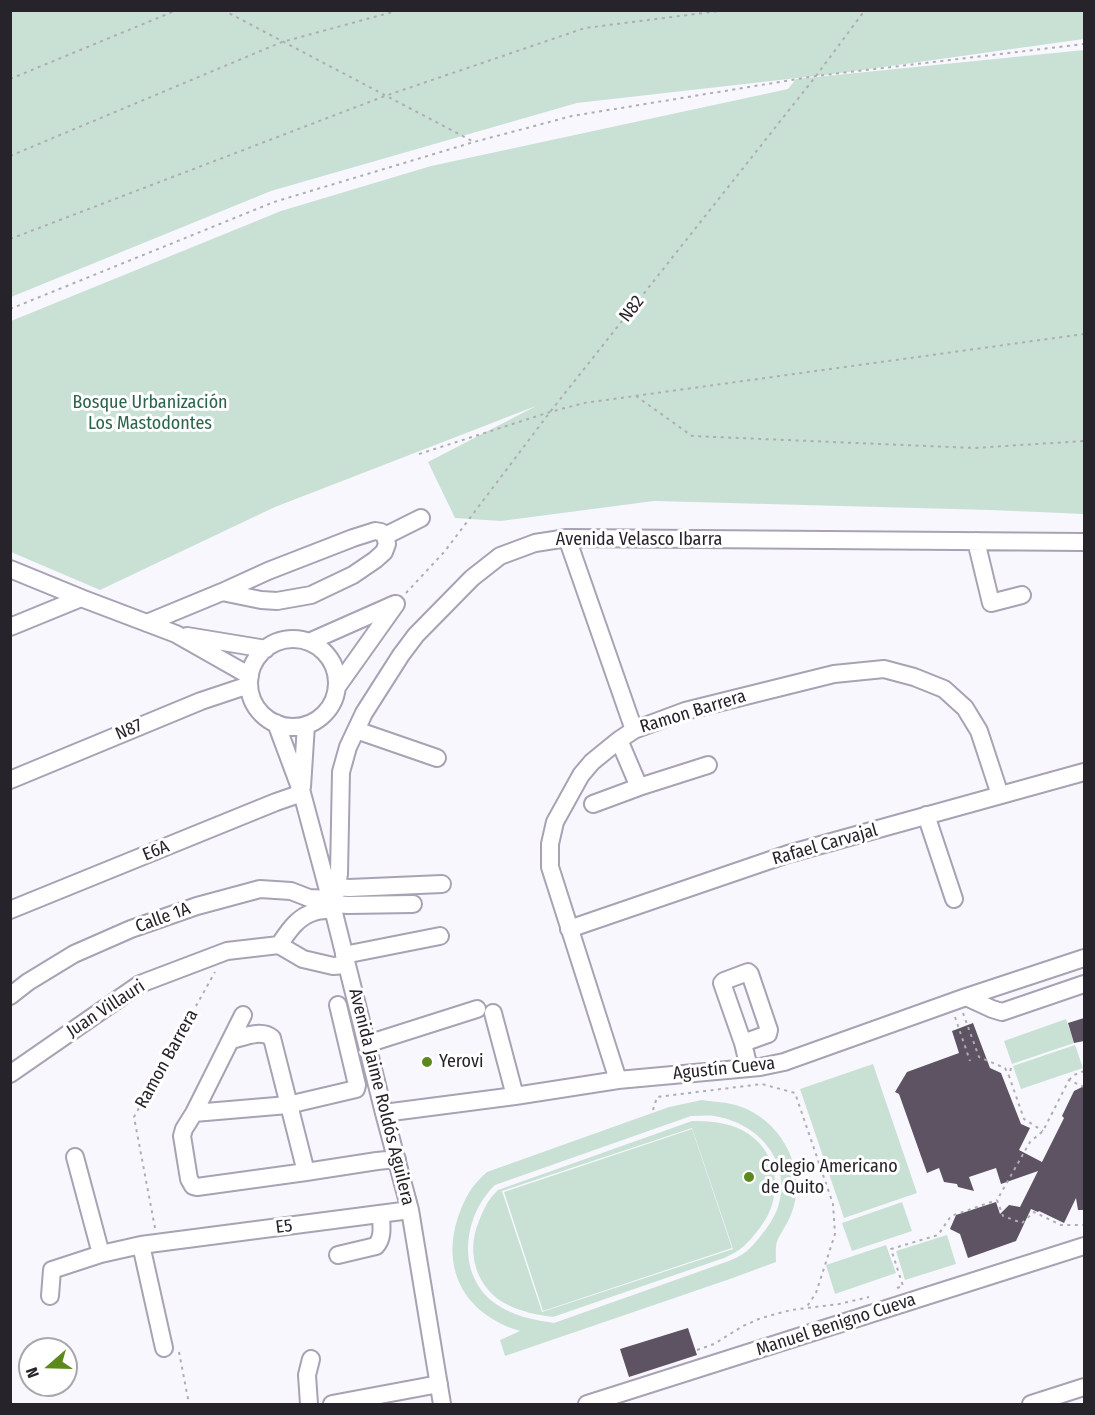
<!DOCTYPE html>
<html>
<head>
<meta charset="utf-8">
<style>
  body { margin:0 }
  #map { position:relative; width:1095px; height:1415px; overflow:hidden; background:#f9f7fe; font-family:"Fira Sans Condensed",sans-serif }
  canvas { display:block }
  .frame { position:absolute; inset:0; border:12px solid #26232a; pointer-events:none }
  .north { position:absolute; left:18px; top:1337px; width:60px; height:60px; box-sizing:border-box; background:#fff; border:2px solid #a8a7aa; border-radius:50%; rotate:250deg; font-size:16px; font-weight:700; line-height:24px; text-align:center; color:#26232a }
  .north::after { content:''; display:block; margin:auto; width:21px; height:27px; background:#5b891c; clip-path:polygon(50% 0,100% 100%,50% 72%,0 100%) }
</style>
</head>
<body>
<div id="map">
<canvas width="1095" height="1415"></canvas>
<div class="frame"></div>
<div class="north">N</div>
</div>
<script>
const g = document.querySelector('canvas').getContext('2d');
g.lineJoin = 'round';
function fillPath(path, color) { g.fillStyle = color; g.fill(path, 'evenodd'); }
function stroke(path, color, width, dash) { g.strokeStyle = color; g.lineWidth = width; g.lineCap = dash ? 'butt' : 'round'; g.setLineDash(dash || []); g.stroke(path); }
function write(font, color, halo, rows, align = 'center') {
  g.font = font + ' "Fira Sans Condensed",sans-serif'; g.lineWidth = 6; g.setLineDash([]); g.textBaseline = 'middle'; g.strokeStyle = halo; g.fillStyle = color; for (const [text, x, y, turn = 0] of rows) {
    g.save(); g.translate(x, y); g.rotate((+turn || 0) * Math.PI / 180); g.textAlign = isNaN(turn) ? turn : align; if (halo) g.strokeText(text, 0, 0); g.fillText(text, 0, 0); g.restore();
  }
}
fillPath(new Path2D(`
  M11,10H1084V39L833,74L577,103L271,191L11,297Z
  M1084,50V514L990,510L654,501L501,521L455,518L428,462L536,406L275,507L100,590L11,552V321L281,211L431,166L788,89L796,79Z
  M1066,1019L1074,1043L1012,1064L1004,1041Z
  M1075,1045L1083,1068L1021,1089L1013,1066Z
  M873,1064L917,1193L844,1218L800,1089Z
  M702,1100C714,1102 727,1102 739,1106C778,1119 803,1161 795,1201C792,1217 785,1226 778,1239C775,1244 776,1255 776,1262L730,1279L505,1356L500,1340L520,1331C463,1314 438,1266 461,1209C469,1191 472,1186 487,1172L669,1107ZM691,1116C699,1116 707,1115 714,1116C760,1123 794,1164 777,1210C773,1219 768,1227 762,1234C751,1249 743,1256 726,1262L554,1323C534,1320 513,1316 496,1304C456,1276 462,1217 495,1185Z
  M692,1121C709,1121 726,1122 742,1130C780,1150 785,1197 759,1229C748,1243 741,1251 724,1258L553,1317C538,1315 522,1312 508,1305C477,1290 465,1253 479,1221C484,1209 488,1199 498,1190ZM692,1128L733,1249L542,1312L502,1191Z
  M692,1129L732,1248L543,1311L504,1192Z
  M902,1202L912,1231L852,1251L842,1223Z
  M947,1235L956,1264L905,1280L896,1251Z
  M886,1245L896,1273L835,1294L826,1265Z`), '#c9e1d4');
fillPath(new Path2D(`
  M1084,1018V1041L1074,1043L1068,1023Z
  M973,1023L990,1068L1001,1073L1021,1124L1030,1128L1019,1150L1042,1162L1064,1118L1062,1116L1074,1091L1084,1086V1210H1078L1076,1198L1064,1223L1039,1211L1038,1212L1031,1209L1016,1241L968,1258L960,1234L950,1229L956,1215L996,1202L1000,1214L1009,1205L1020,1207L1038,1171L1001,1184L996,1168L969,1177L974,1191L958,1187L957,1184L944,1182L939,1168L927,1173L899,1094L895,1092L907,1072L959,1053L952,1031Z
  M688,1328L697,1355L629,1377L620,1349Z`), '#5d5362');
const minor = new Path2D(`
  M385,536L421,518
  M567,538L634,730
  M976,541L991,603L1022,595
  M10,569L81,598L176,634L250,676
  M222,592L268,571L353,538L375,531L381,532L385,536
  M147,623L222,592L261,600L277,601L311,595L353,575L375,560L384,552L387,544L385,536
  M10,627L81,598
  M187,636L266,649
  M249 683a44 44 0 1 1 88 0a44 44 0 1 1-88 0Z
  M309,642L395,604
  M337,687L396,604
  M276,723L302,793L333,909L384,1113L410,1210L442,1404
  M356,730L437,758
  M619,740L639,787L708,765
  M10,780L201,701L249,685
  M302,787L306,725
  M593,804L639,787
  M926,815L954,899
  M338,887L349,888L442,884
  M335,904L348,905L413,904
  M10,910L276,802L302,793
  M569,929L788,854L1084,772
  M279,945C288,932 297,917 314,912C320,910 327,910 333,909L339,874L341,772L348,747L364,713L401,655L416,635L472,578L500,556L535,543L567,538L1084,542
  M344,955L440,936
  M10,996L28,982L74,954L131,929L197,906L260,889L291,891L309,898L330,899
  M966,997L992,1009L1002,1012L1084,984
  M493,1013L515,1096
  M243,1015L194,1113L184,1129L182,1136L183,1142L189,1179L193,1186L197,1187L306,1172L377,1161L397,1159
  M232,1040C244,1037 261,1029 272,1038L306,1172
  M743,1043L768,1034L769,1030L750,974L748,972L724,981L722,983L743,1043L749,1068
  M367,1044L477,1009
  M10,1074L140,984L227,951L279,945L303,959L333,966L347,965
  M618,1080L550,867V844L555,822L581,775L592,762L619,740L634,730L685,711L834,674L884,669L914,677L944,689L965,708L979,731L1000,795
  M194,1113L288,1105L356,1089L357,1085L338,1005
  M384,1113L515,1096L618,1080L760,1067L784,1062L966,997L1084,958
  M75,1157L101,1254
  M141,1245L164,1348
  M338,1255L376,1246C384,1237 381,1225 381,1214
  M50,1296L52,1270L101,1254L141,1245L410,1210
  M309,1404L307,1375L311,1359
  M332,1404L439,1384
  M587,1404L1084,1246
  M1031,1404L1084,1387`);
stroke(minor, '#a7a2b4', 20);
stroke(new Path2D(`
  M223,10L474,142
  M10,79L177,10
  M10,156L282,42L400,10
  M10,239L385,96L585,28L727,10
  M10,309L274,202L474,142L572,116L816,76L1084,44
  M636,396L692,436L974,448L1084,441
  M419,454L550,412L584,403L1084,334
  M406,593L445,551L550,412L816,76L865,10
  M963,1013L979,1057L1005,1068L1009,1076
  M955,1017L970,1061
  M1084,1057V1060
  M1011,1068L1009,1076L1024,1119L1043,1131
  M1069,1080L1074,1075L1084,1071
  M1084,1087L1069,1080L1043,1131L1030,1142L997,1200L1003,1216L1022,1223L1034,1212L1061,1225H1084
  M653,1110L657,1097L762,1084L795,1093L833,1204L835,1234L816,1293L806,1308
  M155,1228L134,1117L215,972
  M897,1288L903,1286L891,1249L938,1235L951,1216L997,1200
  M697,1350L714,1344L743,1326L761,1318L791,1310L839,1304L869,1297
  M179,1352L189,1404`), '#afadb4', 2, [3, 4.5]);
stroke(minor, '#fff', 16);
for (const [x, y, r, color] of [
  [427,1062,6,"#5b891c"],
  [749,1177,6,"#5b891c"]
]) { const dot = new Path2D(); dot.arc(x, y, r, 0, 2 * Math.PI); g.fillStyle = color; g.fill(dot); stroke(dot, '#fff', 2); }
write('18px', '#26232a', '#fff', [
  ["N82",632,309,-52],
  ["Avenida Velasco Ibarra",639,540],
  ["Ramon Barrera",693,712,-17],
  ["N87",129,730,-23],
  ["Rafael Carvajal",825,845,-16],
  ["E6A",156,851,-22],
  ["Calle 1A",163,918,-20],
  ["Juan Villauri",106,1009,-33],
  ["Ramon Barrera",167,1059,-61],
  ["Agustín Cueva",724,1069,-6],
  ["Avenida Jaime Roldós Aguilera",381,1097,76],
  ["E5",284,1227,-7],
  ["Manuel Benigno Cueva",836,1325,-18]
]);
write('18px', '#2a6449', '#fff', [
  ["Bosque Urbanización",150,403],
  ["Los Mastodontes",150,424]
]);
write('18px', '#26232a', '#fff', [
  ["Yerovi",439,1062],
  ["Colegio Americano",761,1167],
  ["de Quito",761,1188]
], 'left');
</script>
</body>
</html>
